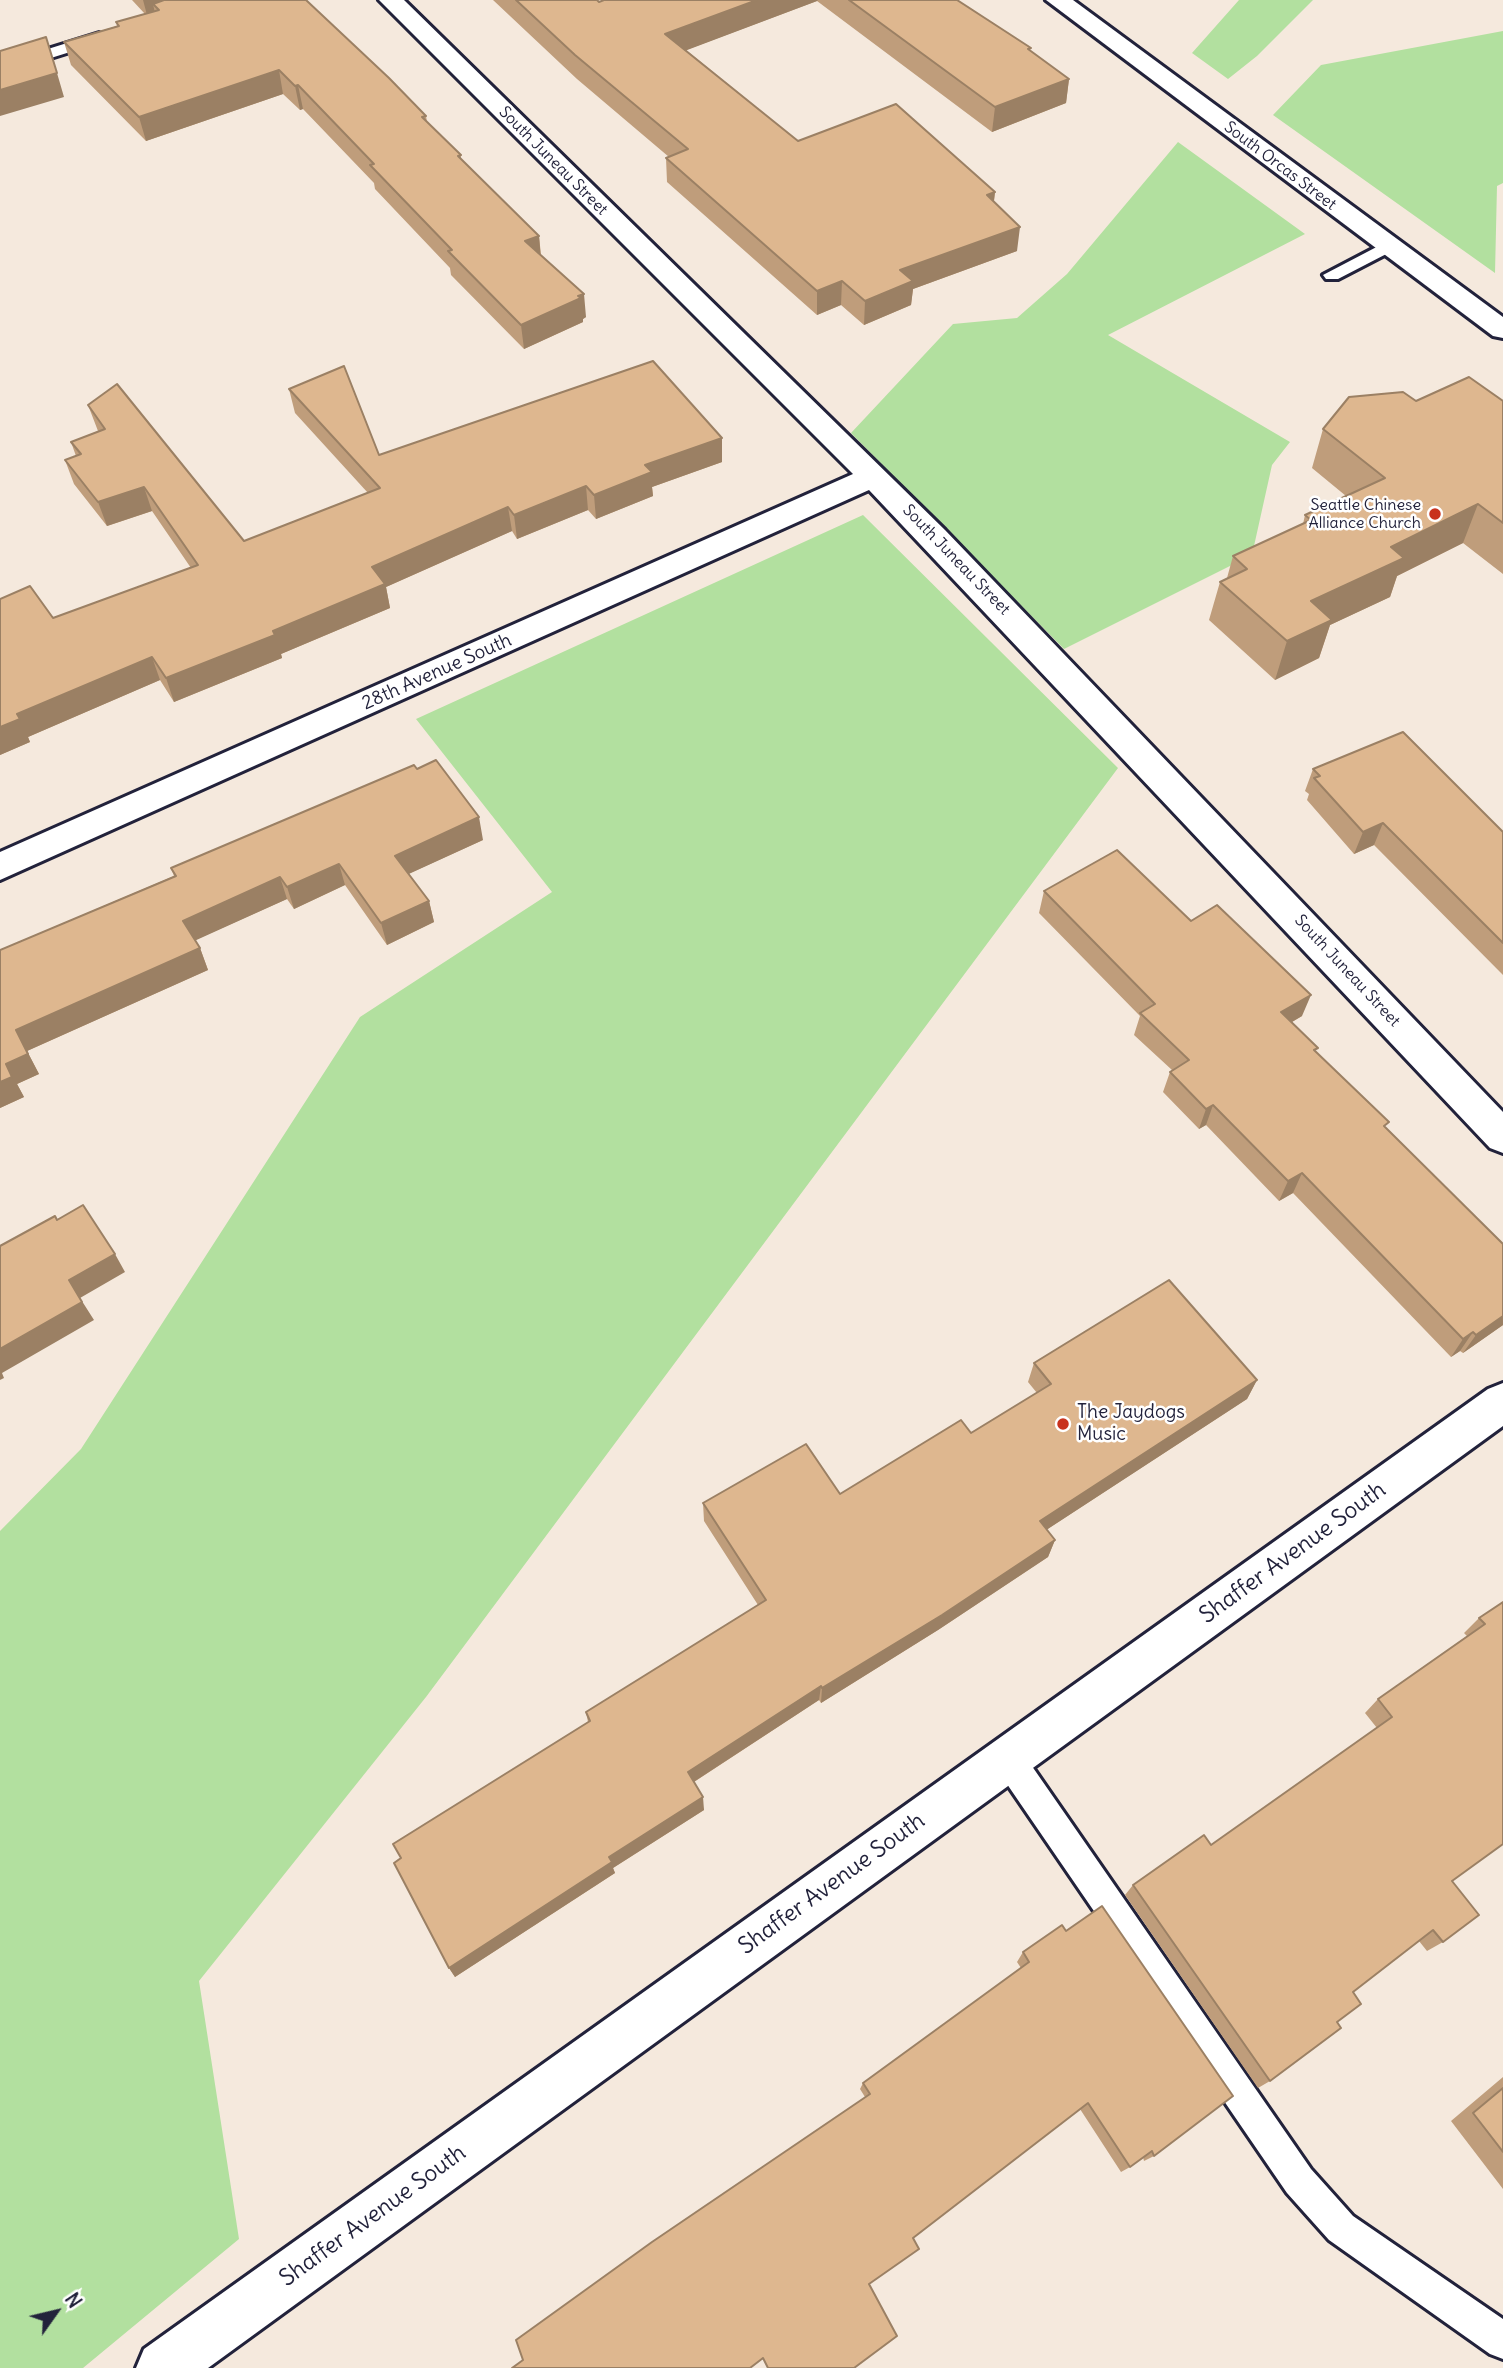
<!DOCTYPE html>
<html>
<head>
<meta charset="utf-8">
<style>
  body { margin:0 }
  #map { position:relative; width:1503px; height:2368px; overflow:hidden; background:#f5e9dd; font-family:Delius,sans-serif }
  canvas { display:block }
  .north { position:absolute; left:21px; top:2277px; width:70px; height:70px; -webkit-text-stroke:5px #fff; paint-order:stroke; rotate:56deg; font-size:19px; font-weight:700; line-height:28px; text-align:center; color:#22223b }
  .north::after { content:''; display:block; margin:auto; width:24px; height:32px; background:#22223b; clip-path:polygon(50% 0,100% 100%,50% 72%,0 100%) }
</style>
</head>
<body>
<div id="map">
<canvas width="1503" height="2368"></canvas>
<div class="north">N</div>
</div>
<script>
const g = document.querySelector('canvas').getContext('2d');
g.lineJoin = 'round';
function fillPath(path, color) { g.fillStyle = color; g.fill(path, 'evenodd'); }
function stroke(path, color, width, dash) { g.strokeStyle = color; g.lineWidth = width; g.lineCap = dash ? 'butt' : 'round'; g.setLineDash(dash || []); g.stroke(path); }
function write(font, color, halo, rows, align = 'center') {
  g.font = font + ' Delius,sans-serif'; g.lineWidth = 5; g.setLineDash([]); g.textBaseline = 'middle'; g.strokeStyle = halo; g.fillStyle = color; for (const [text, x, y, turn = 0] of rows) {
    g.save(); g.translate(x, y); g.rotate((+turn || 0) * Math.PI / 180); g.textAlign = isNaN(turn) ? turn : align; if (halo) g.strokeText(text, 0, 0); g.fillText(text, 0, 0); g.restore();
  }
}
fillPath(new Path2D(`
  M1239,0H1313L1257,56L1228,79L1192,53Z
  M1503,31V183L1497,186L1495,273L1273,115L1321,65Z
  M1178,142L1305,234L1108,335L1290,442L1272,465L1252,555L1064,649L851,433L953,324L1017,318L1067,274Z
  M863,515L1118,768L426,1697L199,1981L239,2239L83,2368H0V1531L81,1449L360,1017L552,892L416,719Z`), '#b2e09f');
const service = new Path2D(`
  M99,33L107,38L105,41L0,74V64Z
  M1388,241L1394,242L1397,246L1394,250L1338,279H1326L1323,275Z
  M1007,1741L1018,1746L1311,2169L1353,2216L1503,2319V2359L1490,2354L1329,2240L1287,2193L996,1768L991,1757L996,1746Z`);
const minor = new Path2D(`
  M379,0H404L945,530L1503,1112V1153L1490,1148L869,490L0,880V852L853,474Z
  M1503,1383V1426L208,2368H136L144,2349L1488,1389Z`);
const tertiary = new Path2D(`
  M1046,0H1073L1503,317V338L1493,336Z`);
stroke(service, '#22223b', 6);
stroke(minor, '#22223b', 6);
stroke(tertiary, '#22223b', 6);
fillPath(service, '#fff');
fillPath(minor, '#fff');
fillPath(tertiary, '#fff');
fillPath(new Path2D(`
  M132,0H307L308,2L426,116L427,122L461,155V159L539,236L541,255L586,317L583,319V322L524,349L451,275L450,268L375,189L374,183L303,109L300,110L283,94L146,141L71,65L64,42L117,26L116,22L145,14Z
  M493,0H597L599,2L604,0H957L1069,79L1066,103L992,132L817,1L686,50L798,141L995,192L994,201L1017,251L913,289L911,305L864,325L841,305L817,315L667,182L666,158L669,157L577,79Z
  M289,389L379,455L722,462L652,487L653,496L596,519L588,510L517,539L512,531L386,587L390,608L281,654L282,658L174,702L160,680L28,737L30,742L0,755V599L53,618L191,568L152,511L107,526L74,484L65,460L76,456L71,442L98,431L88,405L244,541L368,493L295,413Z
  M1416,401H1503V574L1463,543L1397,576L1390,597L1330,625L1319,658L1275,680L1209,620L1220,582L1227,578L1233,556L1303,524L1305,515L1346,496L1312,468L1323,429Z
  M1313,769L1503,832V975L1374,845L1354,854L1307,800L1309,794L1305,791Z
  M483,840L408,874L429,901L434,922L387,945L345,885L294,909L287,899L195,940L200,948L208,970L27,1051L39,1074L17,1084L24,1097L0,1108V950L174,876L171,868Z
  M1044,891L1191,921L1302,1016L1292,1022L1316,1053L1386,1128L1503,1244V1325L1463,1353L1460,1351L1451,1357L1293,1193L1279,1201L1206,1125L1199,1129L1163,1092L1170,1072L1172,1070L1134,1035L1140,1016L1039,913Z
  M1034,1363L1257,1380L1247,1399L1046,1530L1055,1540L1048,1557L938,1630L821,1703L819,1700L694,1782L704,1810L613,1868L615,1873L455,1977L449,1968L588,1722L586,1712L758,1605L704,1521L703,1503L840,1494L971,1433L1037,1393L1028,1382Z
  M1503,1602L1452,1881L1443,1942L1427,1951L1419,1941L1353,1992L1337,2022L1270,2081L1258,2088L1125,1895L1133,1885L1211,1845L1377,1728L1365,1713L1378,1699L1467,1636L1464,1633L1479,1618Z
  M1062,1925L1154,2156L1144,2161L1143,2157L1130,2167L1121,2172L1080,2109L913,2238L763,2358L865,2097L860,2089L863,2083L1021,1968L1017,1962L1023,1952Z
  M1503,2077V2189L1451,2121Z`), '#bf9d7b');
fillPath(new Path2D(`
  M143,0H196L153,4L155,13L147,15Z
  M757,0H818L817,1L666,58L665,34Z
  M279,70L283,94L146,141L139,117Z
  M57,73L64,97L0,116V90Z
  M1069,79L1066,103L992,132L995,107Z
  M298,85L303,109L300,110L295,86Z
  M995,192L992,216L987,195Z
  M1020,227L1017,251L913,289L911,305L864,325L865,301L900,270Z
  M539,236L541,260L525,241Z
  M842,281L841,305L817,315V291Z
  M584,294L586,317L583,319V322L524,349L521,325Z
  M722,438V462L652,487L653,496L596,519L594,495L645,465Z
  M586,486L588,510L517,539L514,515Z
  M144,487L152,511L107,526L98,502Z
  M1478,504L1463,543L1397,576L1390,597L1330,625L1319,658L1275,680L1287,641L1311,601L1391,547Z
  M508,507L512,531L386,587L390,608L281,654L282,658L174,702L166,678L372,567Z
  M152,657L160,680L28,737L30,742L0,755V727L17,714Z
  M479,817L483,840L400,878L395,856Z
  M1383,823L1374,845L1354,854L1363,832Z
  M339,864L345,885L294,909L287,887Z
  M280,877L287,899L192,942L183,921Z
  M429,901L434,922L387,945L381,923Z
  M200,948L208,970L27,1051L39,1074L17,1084L24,1097L0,1108V1082L16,1030Z
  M1311,995L1302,1016L1273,1033L1281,1012Z
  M1213,1105L1206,1125L1199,1129L1206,1109Z
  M1302,1173L1293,1193L1279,1201L1288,1181Z
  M115,1254L125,1272L80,1298L94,1320L2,1373L4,1378L0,1380V1349L69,1280Z
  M1503,1316V1325L1463,1353L1476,1335Z
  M1473,1332L1460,1351L1451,1357L1463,1339Z
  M1257,1380L1247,1399L1034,1538L1040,1521Z
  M1055,1540L1048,1557L938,1630L821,1703L822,1688Z
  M821,1686L819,1700L689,1785L688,1772Z
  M703,1797L704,1810L613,1868L615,1873L455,1977L449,1968L609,1857Z`), '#9b8064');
const building = new Path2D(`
  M164,0H306L389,78L426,116L422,117L461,155L458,156L539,236L525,241L584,294L578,296L581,298L521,325L448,251L452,250L370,165L374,164L298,85L295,86L279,70L139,117L64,42L119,26L116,22L159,10L153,4Z
  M516,0H597L599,2L604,0H757L665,34L798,141L896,104L995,192L987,195L1020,227L900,270L913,281L865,301L842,281L817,291L666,158L688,149L575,55Z
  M849,0H957L1031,48L1028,49L1069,79L995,107Z
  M46,37L57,73L0,90V51Z
  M653,361L722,438L645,465L652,472L594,495L586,486L514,515L508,507L372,567L385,584L273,631L275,635L166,678L152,657L17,714L20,719L0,727V599L30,586L53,618L198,565L144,487L98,502L65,460L81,454L71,442L105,429L88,405L117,384L244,541L380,488L289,389L344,366L379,455Z
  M1469,377L1503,401V523L1478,504L1391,547L1404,558L1311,601L1332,620L1287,641L1220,582L1247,569L1233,556L1311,520L1305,515L1385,478L1323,429L1349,397L1403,392L1416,401Z
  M1403,732L1503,832V943L1383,823L1363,832L1314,778L1320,776L1313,769Z
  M436,760L479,817L395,856L429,901L381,923L339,864L287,887L280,877L183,921L200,948L16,1030L28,1054L6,1064L12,1077L0,1082V950L176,876L171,868L414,765L417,769Z
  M1117,850L1191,921L1217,905L1311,995L1281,1012L1318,1048L1314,1050L1389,1122L1384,1126L1503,1244V1316L1476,1335L1473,1332L1463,1339L1302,1173L1288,1181L1213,1105L1206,1109L1170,1072L1189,1060L1140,1013L1155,1004L1044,891Z
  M83,1205L115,1254L69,1280L82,1302L0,1349V1246L55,1216L57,1220Z
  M1169,1280L1257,1380L1040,1521L1055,1540L942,1615L822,1688L821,1686L688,1772L703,1797L609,1857L612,1862L449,1968L394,1863L401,1858L393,1844L590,1721L586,1712L766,1600L703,1503L806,1444L840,1494L961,1420L971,1433L1051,1384L1034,1363Z
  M1503,1602V1844L1452,1881L1479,1915L1443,1942L1433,1930L1353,1992L1361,2004L1337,2022L1341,2028L1270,2081L1133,1885L1204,1835L1211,1845L1392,1717L1378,1699L1485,1624L1479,1618Z
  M1102,1906L1233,2096L1154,2156L1152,2151L1130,2167L1088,2103L913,2238L919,2249L869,2284L897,2336L854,2368H768L763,2358L750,2368H512L523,2360L516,2340L652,2242L870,2094L863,2083L1029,1962L1023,1952L1062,1925L1066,1931Z
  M1503,2088V2152L1473,2113Z`);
fillPath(building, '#deb78f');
stroke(building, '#9b8064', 2);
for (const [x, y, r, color] of [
  [1435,514,7,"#c8321e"],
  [1063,1424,7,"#c8321e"]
]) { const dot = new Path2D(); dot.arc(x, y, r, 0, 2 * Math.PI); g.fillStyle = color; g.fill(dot); stroke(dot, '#fff', 2.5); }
write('16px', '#22223b', '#fff', [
  ["South Juneau Street",553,161,45],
  ["South Orcas Street",1280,166,37],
  ["South Juneau Street",956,560,46],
  ["South Juneau Street",1347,971,47]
]);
write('16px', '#22223b', '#fff', [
  ["Seattle Chinese",1421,505],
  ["Alliance Church",1421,523]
], 'right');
write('19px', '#22223b', '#fff', [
  ["28th Avenue South",437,672,-24]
]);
write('19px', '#22223b', '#fff', [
  ["The Jaydogs",1077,1413],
  ["Music",1077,1435]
], 'left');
write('23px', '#22223b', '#fff', [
  ["Shaffer Avenue South",1293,1553,-36],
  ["Shaffer Avenue South",832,1884,-36],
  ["Shaffer Avenue South",373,2216,-36]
]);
</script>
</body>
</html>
